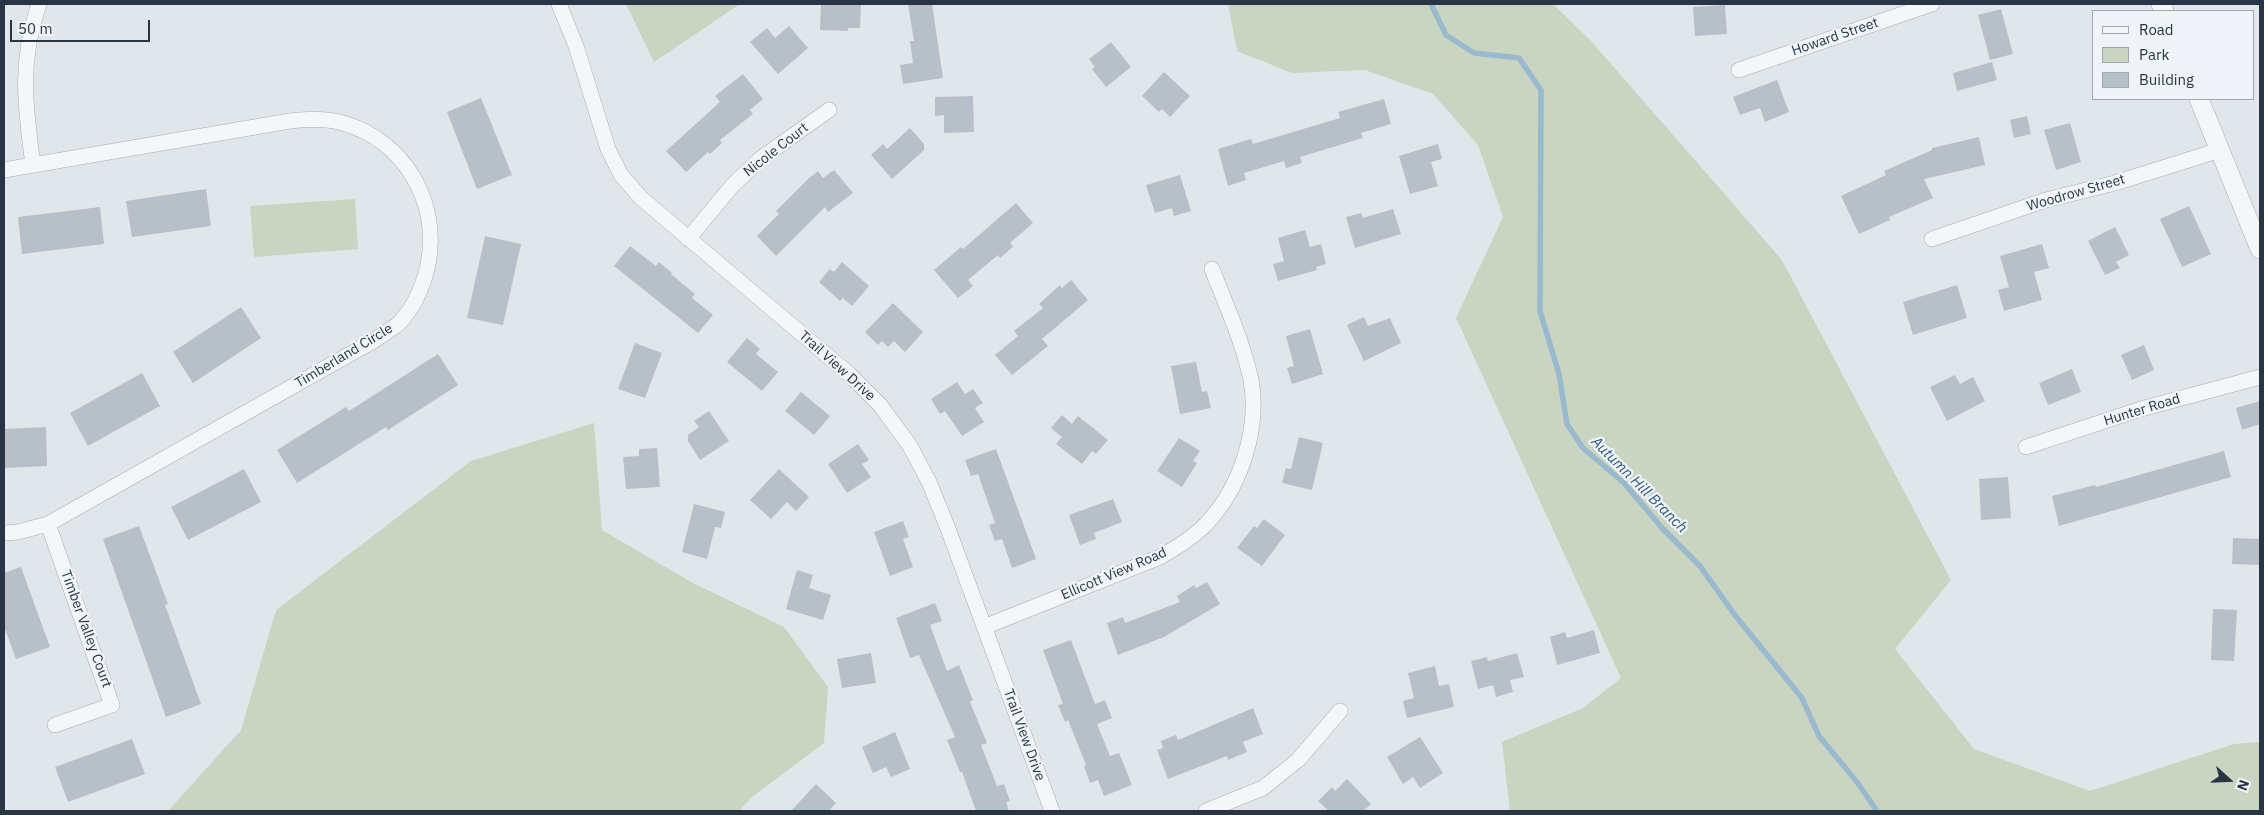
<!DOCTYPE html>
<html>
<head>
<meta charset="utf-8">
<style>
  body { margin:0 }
  #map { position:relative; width:2264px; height:815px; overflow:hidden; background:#e1e6eb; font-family:"IBM Plex Sans",sans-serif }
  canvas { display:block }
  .frame { position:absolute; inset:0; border:5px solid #273544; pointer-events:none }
  .legend { position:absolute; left:2092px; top:10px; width:162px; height:90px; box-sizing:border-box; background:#f0f4f8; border:1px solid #a0a8b0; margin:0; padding:6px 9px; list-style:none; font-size:15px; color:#273544 }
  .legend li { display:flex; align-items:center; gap:10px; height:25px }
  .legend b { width:25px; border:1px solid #a0a8b0 }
  .north { position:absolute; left:2204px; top:755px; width:50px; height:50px; -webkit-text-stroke:4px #f0f4f8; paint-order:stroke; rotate:110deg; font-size:14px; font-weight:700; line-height:20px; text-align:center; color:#273544 }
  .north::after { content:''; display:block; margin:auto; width:18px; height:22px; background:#273544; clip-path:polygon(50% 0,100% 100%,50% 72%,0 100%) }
  .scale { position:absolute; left:10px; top:20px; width:140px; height:22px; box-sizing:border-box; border:2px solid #273544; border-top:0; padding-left:6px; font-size:15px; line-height:18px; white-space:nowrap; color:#273544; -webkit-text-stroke:4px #f0f4f8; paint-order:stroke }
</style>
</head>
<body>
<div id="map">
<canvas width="2264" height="815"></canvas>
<div class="frame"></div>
<ul class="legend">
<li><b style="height:6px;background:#f4f6f8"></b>Road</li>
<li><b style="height:14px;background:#c9d5c1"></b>Park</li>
<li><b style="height:14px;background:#b7c0c9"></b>Building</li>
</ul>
<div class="north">N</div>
<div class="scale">50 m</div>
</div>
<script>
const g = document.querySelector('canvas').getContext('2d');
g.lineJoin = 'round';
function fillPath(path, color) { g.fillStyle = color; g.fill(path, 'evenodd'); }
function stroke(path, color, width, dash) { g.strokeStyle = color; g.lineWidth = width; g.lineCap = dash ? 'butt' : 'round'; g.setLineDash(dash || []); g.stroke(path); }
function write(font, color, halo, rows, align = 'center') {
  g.font = font + ' "IBM Plex Sans",sans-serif'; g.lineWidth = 4.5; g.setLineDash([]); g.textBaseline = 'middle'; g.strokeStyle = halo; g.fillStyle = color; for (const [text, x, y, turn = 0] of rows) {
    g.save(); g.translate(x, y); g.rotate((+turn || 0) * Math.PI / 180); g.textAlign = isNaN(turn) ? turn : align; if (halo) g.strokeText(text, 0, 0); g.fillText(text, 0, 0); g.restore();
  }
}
fillPath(new Path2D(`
  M626,4H740L654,62Z
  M1228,4H1553L1592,42L1782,260L1951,580L1895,649L1974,749L2090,791L2234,744L2260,742V811H1510L1502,742L1583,708L1621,678L1456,318L1503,217L1478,145L1433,94L1365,70L1292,73L1237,51Z
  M355,199L358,249L254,257L250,206Z
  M594,423L602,530L693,583L784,627L828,687L824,743L752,797L739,811H168L241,730L276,610L471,461Z`), '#c9d5c1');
stroke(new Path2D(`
  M1431,4L1446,35L1474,53L1519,58L1541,90L1540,311L1559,374L1567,424L1583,448L1624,483L1663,529L1700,566L1734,614L1802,698L1819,736L1857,782L1877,811`), '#99b9ce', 5.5);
fillPath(new Path2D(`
  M821,4H861L860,28H848V31L820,30Z
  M908,4H932L943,78L903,84L900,65L913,63L910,41H914Z
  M1725,5L1727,34L1695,36L1693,7Z
  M2001,9L2013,54L1990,60L1978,15Z
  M789,26L808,48L778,74L750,42L767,28L775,38Z
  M1111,42L1131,67L1106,87L1092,69L1095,67L1089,59Z
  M1992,62L1997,80L1957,91L1953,73Z
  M1164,72L1190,96L1170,117L1162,109L1159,112L1142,96Z
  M743,74L763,99L750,110L753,114L720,140L722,143L710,154L708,152L686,172L666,151L720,102L715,96Z
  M1777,80L1789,112L1765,122L1760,108L1740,115L1733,97Z
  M973,96L974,132L944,133V115L935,116V97Z
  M481,98L512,175L477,189L447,112Z
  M1384,99L1391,124L1361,133L1363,138L1300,157L1302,163L1286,168L1284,161L1244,173L1246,180L1228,186L1218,149L1251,139L1253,144L1340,118L1338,112Z
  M2027,116L2031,134L2014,138L2010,120Z
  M2070,123L2081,162L2056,170L2044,130Z
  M910,128L924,144V150L892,179L871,155L883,144L887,149Z
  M1979,137L1985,165L1924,179L1933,198L1889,217L1890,220L1859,234L1841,196L1886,175L1884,171L1932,150V148Z
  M1438,144L1442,159L1431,162L1438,186L1410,194L1399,156Z
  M834,170L853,193L828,212L825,207L776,256L757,236L779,214L776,211L808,179L818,171L823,178Z
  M1180,175L1191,211L1174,216L1172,208L1155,213L1146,185Z
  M206,189L211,226L132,237L126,201Z
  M1016,203L1033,223L1010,243L1013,247L1000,258L998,255L968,280L973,286L958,298L934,270L961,247L963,249Z
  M2189,206L2211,254L2182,267L2160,219Z
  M100,207L104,244L22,254L18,217Z
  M1393,209L1401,234L1355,248L1346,217L1361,213L1363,218Z
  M2115,227L2129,255L2116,262L2120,268L2105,275L2088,241Z
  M1305,230L1310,247L1321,244L1326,264L1316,267L1317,270L1278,281L1273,264L1284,261L1278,238Z
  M485,236L521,244L503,325L467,318Z
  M2042,244L2049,268L2034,272L2042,300L2004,311L1998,290L2009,287L2000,256Z
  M630,246L656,266L659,262L672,273L671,274L695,294L692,298L713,315L698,333L614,266Z
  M842,262L869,286L852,306L843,298L840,301L819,282L830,269L834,272Z
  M1071,280L1088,300L1042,339L1048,346L1012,375L995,355L1018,336L1014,331L1043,308L1039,304L1060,285L1062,288Z
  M1957,285L1967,318L1913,335L1903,302Z
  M893,303L923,332L905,352L894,341L888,347L882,341L878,345L865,332Z
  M241,307L261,338L193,383L173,352Z
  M1364,317L1368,326L1390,318L1401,343L1364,361L1347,325Z
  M1310,329L1323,374L1292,384L1287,368L1294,366L1286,336Z
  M747,338L760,349L756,354L778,372L762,391L727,362Z
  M635,343L662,353L645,398L618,389Z
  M2144,345L2154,370L2132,380L2121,355Z
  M438,354L458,385L388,430L386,427L297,483L277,450L346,407L349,411Z
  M1196,362L1202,392L1207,391L1211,408L1180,414L1171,366Z
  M2072,369L2081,392L2048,405L2039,383Z
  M142,373L160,406L88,446L70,413Z
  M1955,375L1960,384L1973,377L1985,401L1947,421L1930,387Z
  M957,382L965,394L973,389L983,403L975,408L984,422L962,436L945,411L940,414L931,399Z
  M801,392L830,416L814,435L785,411Z
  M2260,401V424L2242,430L2236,408Z
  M709,411L729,441L700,460L688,441V435L699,427L694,421Z
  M1062,415L1072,424L1078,416L1108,440L1096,454L1092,451L1082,464L1056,444L1062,437L1051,428Z
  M46,427L47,466L4,468V429Z
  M1299,437L1323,443L1312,490L1282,483L1286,468L1291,469Z
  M1179,438L1200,451L1193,461L1197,463L1182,487L1157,471Z
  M858,444L869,460L862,464L871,477L847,493L828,464Z
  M657,448L660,487L626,489L623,457L639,456V449Z
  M996,449L1036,559L1012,568L1002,539L995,541L989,525L995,523L978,474L971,476L965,460Z
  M2224,451L2231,477L2059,526L2052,496L2095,485L2096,487Z
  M244,469L261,502L188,540L171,507Z
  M779,469L809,497L796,511L787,502L771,519L750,500Z
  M2008,477L2011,518L1981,520L1979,479Z
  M1113,499L1122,522L1094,533L1096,539L1080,545L1069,515Z
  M694,504L725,512L721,528L715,527L707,559L682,552Z
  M1264,519L1285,535L1262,566L1237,548L1254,526L1257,528Z
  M903,521L909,537L903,539L913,567L890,576L874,532Z
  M139,526L168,604L165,605L201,704L166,717L103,539Z
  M2233,538L2260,539V565L2232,564Z
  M21,567L50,647L16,659L4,626V573Z
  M797,570L813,575L809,588L831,595L823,620L786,609Z
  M1207,582L1220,604L1164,637L1118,655L1107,623L1123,617L1125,623L1180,602L1177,596L1194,585L1196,588Z
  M935,603L942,621L930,625L947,671L959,665L973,700L970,702L987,743L981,745L997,786L1004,784L1010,801L1006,802L1009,811H976L962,772H960L947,740L955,737L919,655L910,658L896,618Z
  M2213,609L2237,610L2234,661L2211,660Z
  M1594,630L1600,653L1557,665L1550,637L1565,632L1567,638Z
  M1071,640L1095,704L1105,700L1112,718L1097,724L1110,756L1119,753L1132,785L1104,796L1098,780L1090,783L1084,766L1086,765L1068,720L1065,722L1058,705L1063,704L1043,650Z
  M871,653L876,683L842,688L837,659Z
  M1517,653L1524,677L1510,680L1513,692L1496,697L1493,685L1478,689L1471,661L1487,657L1488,661Z
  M1435,666L1439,686L1449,684L1454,707L1407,718L1403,701L1414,698L1408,673Z
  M1253,708L1263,734L1243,742L1247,752L1228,760L1227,756L1168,779L1157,750L1163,748L1161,741L1176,735L1178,740Z
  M895,732L910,769L891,777L886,767L873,773L862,747Z
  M1420,737L1443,773L1420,788L1413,777L1403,784L1387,757Z
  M132,739L145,774L68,802L55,767Z
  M1347,779L1371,804L1363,811H1329L1318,801L1332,787L1335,791Z
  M816,784L836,803L829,811H791Z`), '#b7c0c9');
const minor = new Path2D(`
  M559,4L576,46L608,149L621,175L641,198L849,374L880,405L910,446L929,482L947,526L1052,811
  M1739,70L1932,4
  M33,165C25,105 19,62 39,4
  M4,170L290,121C308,119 325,118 343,123C405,141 440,202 428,265C423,286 413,310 397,325C390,330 382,335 375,340L48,524L18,532L4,533
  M688,239L732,186L760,159L829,110
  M1932,239L2046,200L2115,183L2220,150
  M2026,447L2141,409L2260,377
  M48,524L112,705L55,725
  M984,627L1160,557C1176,548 1193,538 1206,524C1240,489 1260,429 1251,380C1243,342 1226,305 1212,269
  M1206,811L1263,788L1298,760L1340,711`);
const tertiary = new Path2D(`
  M2161,4L2164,11
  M2199,99L2260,249`);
stroke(minor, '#a5adb6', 16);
stroke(tertiary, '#a5adb6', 20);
stroke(minor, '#f4f6f8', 15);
stroke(tertiary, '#f4f6f8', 19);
write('14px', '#273544', '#f0f4f8', [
  ["Howard Street",1835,37,-19],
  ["Nicole Court",776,150,-38],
  ["Woodrow Street",2076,193,-16],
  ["Timberland Circle",344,356,-31],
  ["Trail View Drive",837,366,42],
  ["Hunter Road",2142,410,-17],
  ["Ellicott View Road",1114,574,-23],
  ["Timber Valley Court",86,629,70],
  ["Trail View Drive",1024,735,70]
]);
write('italic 15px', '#2e5a7c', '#f0f4f8', [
  ["Autumn Hill Branch",1639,485,45]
]);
</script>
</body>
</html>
